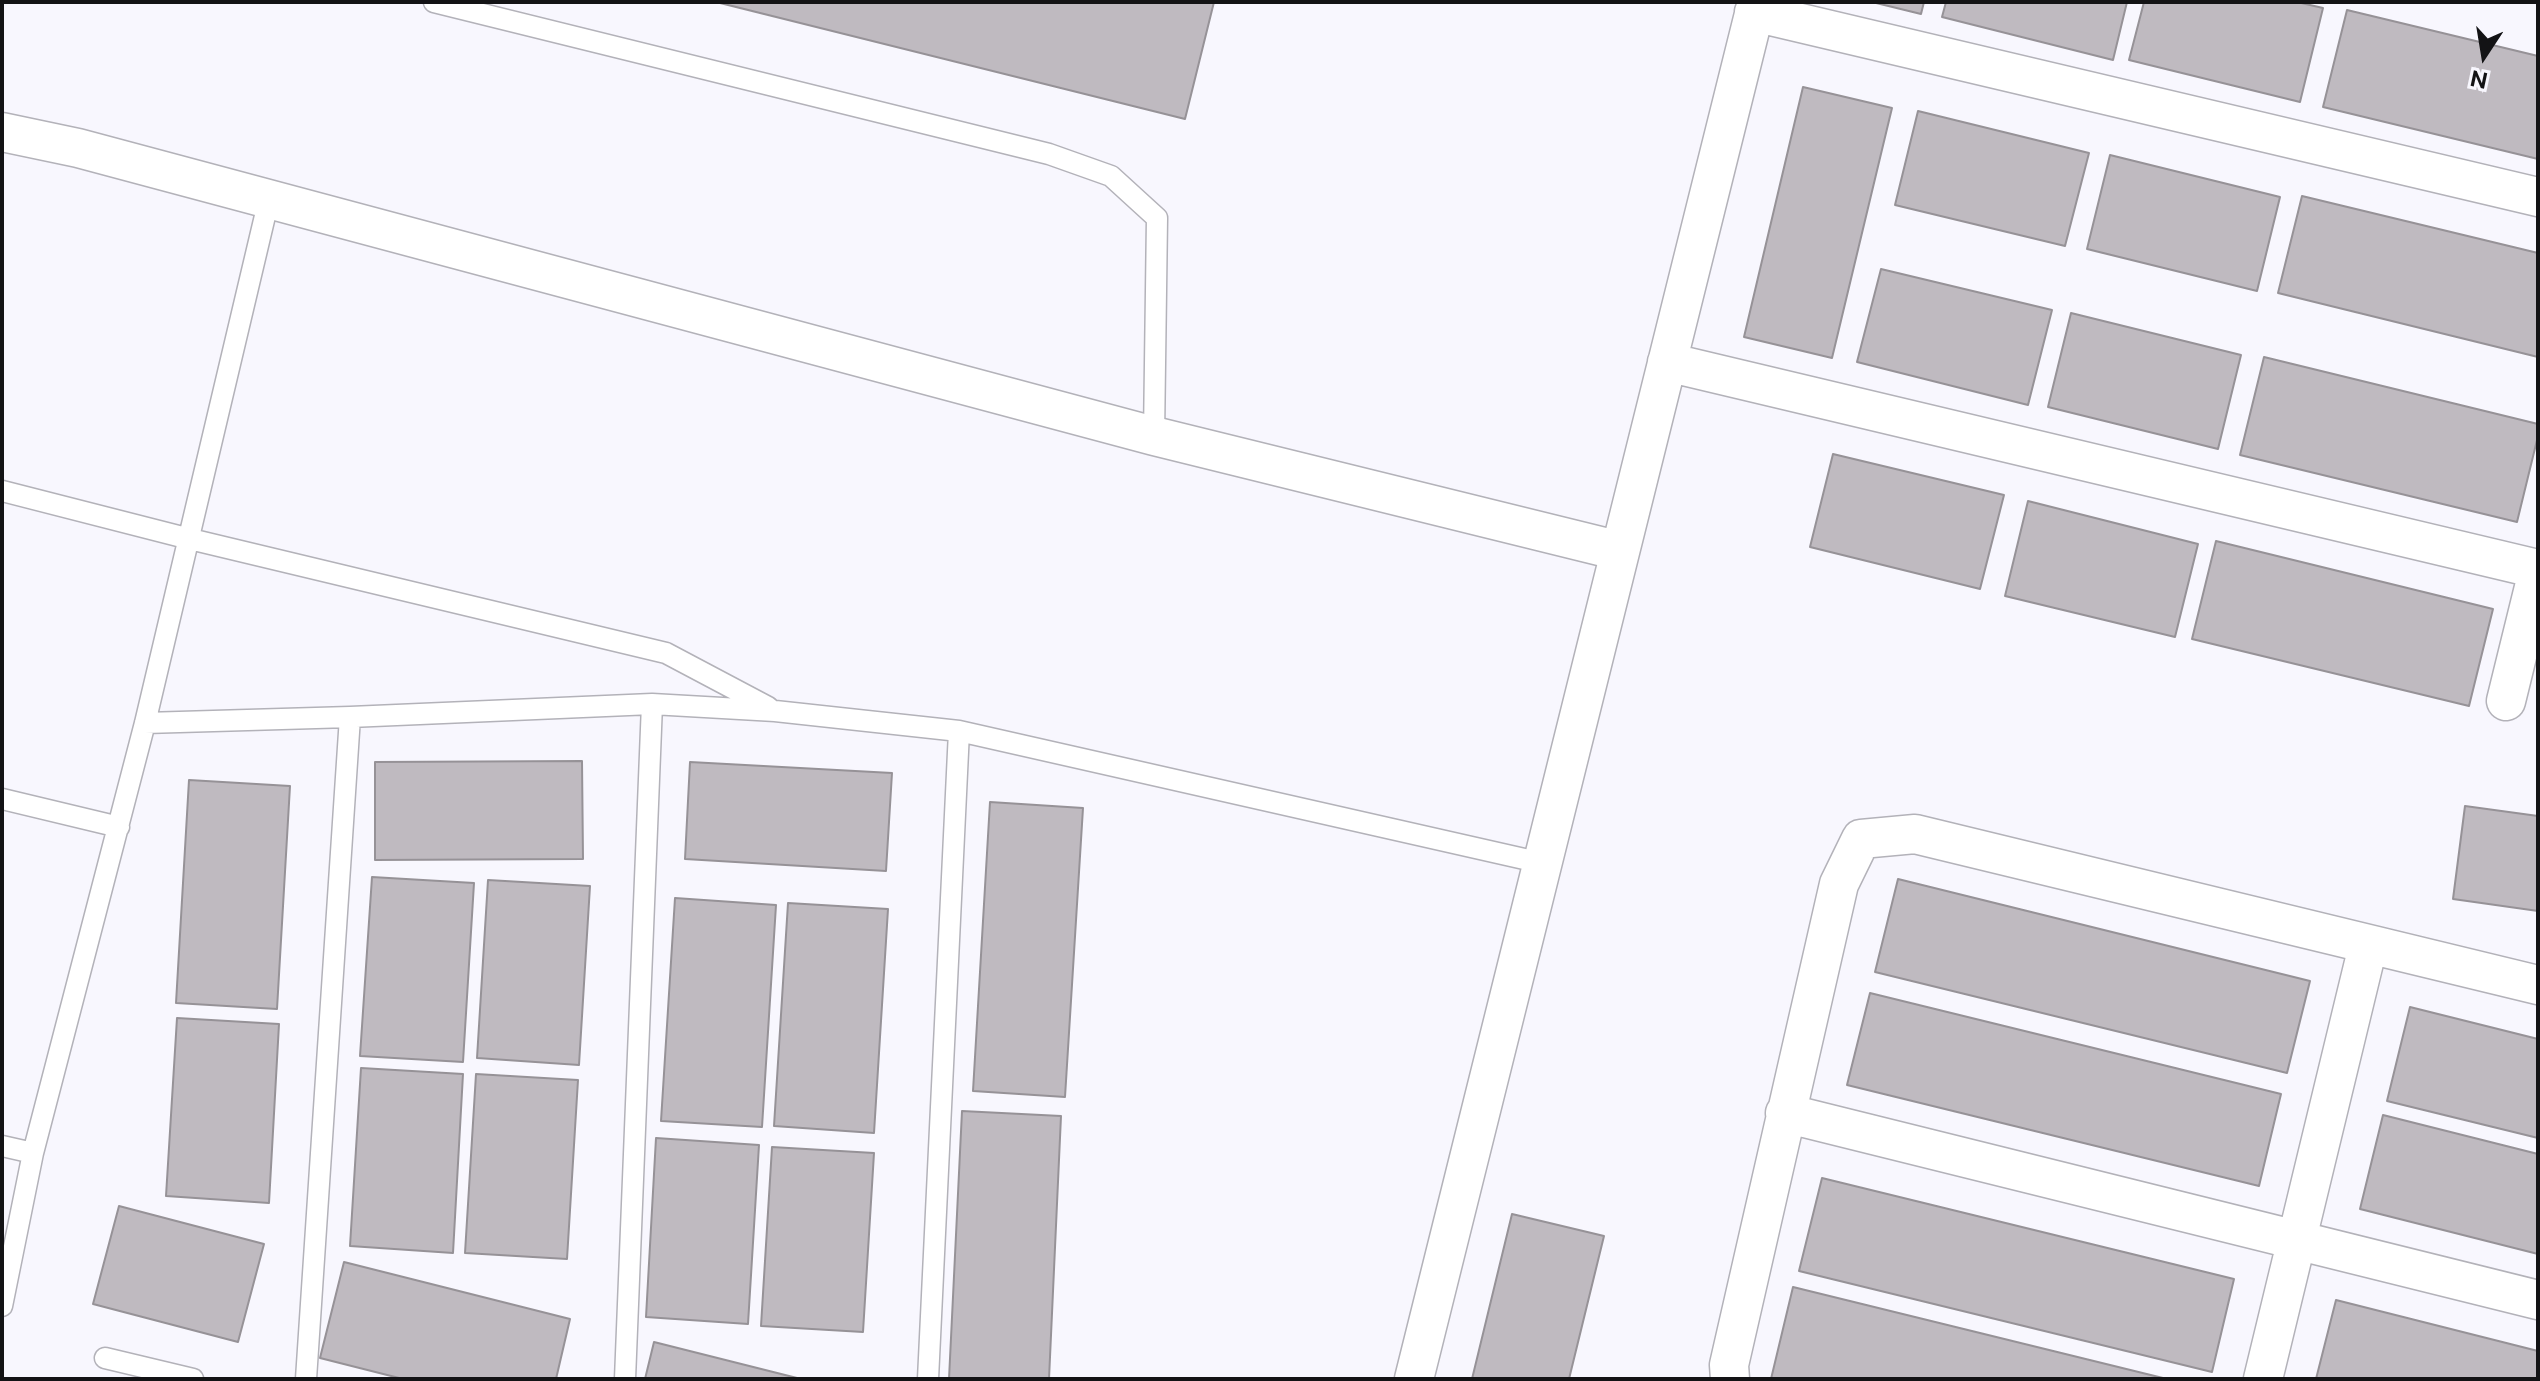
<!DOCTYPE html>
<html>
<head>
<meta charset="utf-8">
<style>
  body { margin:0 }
  #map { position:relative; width:2540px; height:1381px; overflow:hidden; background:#f8f7fe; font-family:"Public Sans",sans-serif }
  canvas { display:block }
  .frame { position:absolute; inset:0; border:4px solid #131315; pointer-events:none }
  .north { position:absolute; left:2444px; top:16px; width:80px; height:80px; -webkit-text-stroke:6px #f8f7fe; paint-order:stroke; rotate:192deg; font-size:22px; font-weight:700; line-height:32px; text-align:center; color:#131315 }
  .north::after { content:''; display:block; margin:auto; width:28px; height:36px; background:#131315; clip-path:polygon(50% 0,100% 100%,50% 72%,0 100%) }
</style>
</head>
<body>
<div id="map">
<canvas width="2540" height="1381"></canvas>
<div class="frame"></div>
<div class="north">N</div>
</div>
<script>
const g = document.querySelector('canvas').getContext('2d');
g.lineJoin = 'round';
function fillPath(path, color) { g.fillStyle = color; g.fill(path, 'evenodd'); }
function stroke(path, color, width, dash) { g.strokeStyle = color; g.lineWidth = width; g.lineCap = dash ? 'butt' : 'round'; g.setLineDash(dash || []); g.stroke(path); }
const building = new Path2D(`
  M716,2H1214L1185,119Z
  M1872,2H1924L1921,14Z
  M1946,2H2127L2113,60L1942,17Z
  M2144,2H2297L2323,8L2300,102L2129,60Z
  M2347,10L2538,56V159L2323,107Z
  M1803,87L1892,108L1832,358L1744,337Z
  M1918,111L2089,153L2065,246L1895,205Z
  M2110,155L2280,197L2257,291L2087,249Z
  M2302,196L2538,253V357L2278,293Z
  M1881,269L2052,310L2028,405L1857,362Z
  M2071,313L2241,355L2218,449L2048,407Z
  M2264,357L2538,424V436L2517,522L2240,455Z
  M1833,454L2004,495L1980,589L1810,547Z
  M2028,501L2198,544L2175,637L2005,596Z
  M2216,541L2493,609L2469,706L2192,639Z
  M582,761L583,859L375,860V762Z
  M690,762L892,773L886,871L685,859Z
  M189,780L290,786L277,1009L176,1003Z
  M990,802L1083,808L1065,1097L973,1091Z
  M2465,806L2538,816V911L2453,899Z
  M372,877L474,883L463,1062L360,1056Z
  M1898,879L2310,981L2287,1073L1875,972Z
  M488,880L590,886L579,1065L477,1058Z
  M675,898L776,905L762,1127L661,1121Z
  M788,903L888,909L874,1133L774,1126Z
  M1870,993L2281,1094L2259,1186L1847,1085Z
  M2410,1007L2538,1039V1138L2387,1101Z
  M177,1018L279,1024L269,1203L166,1196Z
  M361,1068L463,1074L453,1253L350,1246Z
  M476,1074L578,1080L567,1259L465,1253Z
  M962,1111L1061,1116L1049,1379H949Z
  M2383,1115L2538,1154V1254L2360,1209Z
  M656,1138L759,1145L748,1324L646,1317Z
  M772,1147L874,1153L863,1332L761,1326Z
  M1822,1178L2234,1279L2212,1372L1799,1271Z
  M119,1206L264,1244L238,1342L93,1304Z
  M1512,1214L1604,1236L1569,1379H1472Z
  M344,1262L570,1319L556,1379H403L320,1358Z
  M1793,1287L2167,1379H1771Z
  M2336,1300L2538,1351V1379H2316Z
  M654,1342L801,1379H645Z`);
fillPath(building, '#bfbac0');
stroke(building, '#969297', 2);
const service = new Path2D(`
  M434,2L1049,154L1111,176L1157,218L1154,436
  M2,491L190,539L666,653L768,707
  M145,723L350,717L652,704L775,711L959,731L1542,863
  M2,799L119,827
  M2,1146L33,1153
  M2,1306L33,1153L145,723L269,199
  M105,1358L193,1379
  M306,1379L350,717
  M625,1379L652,704
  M928,1379L959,731`);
const minor = new Path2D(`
  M1754,12L2538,197
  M2,132L78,148L1154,436L1620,551
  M1667,362L2538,569
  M2506,701L2538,571
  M1785,1113L2538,1300
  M1414,1379L1757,2
  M1730,1379L1729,1365L1839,884L1861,839L1915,834L2538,985
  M2263,1379L2368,946`);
stroke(service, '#b3b2b9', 23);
stroke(minor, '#b3b2b9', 41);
stroke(service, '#fff', 20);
stroke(minor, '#fff', 38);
</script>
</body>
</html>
